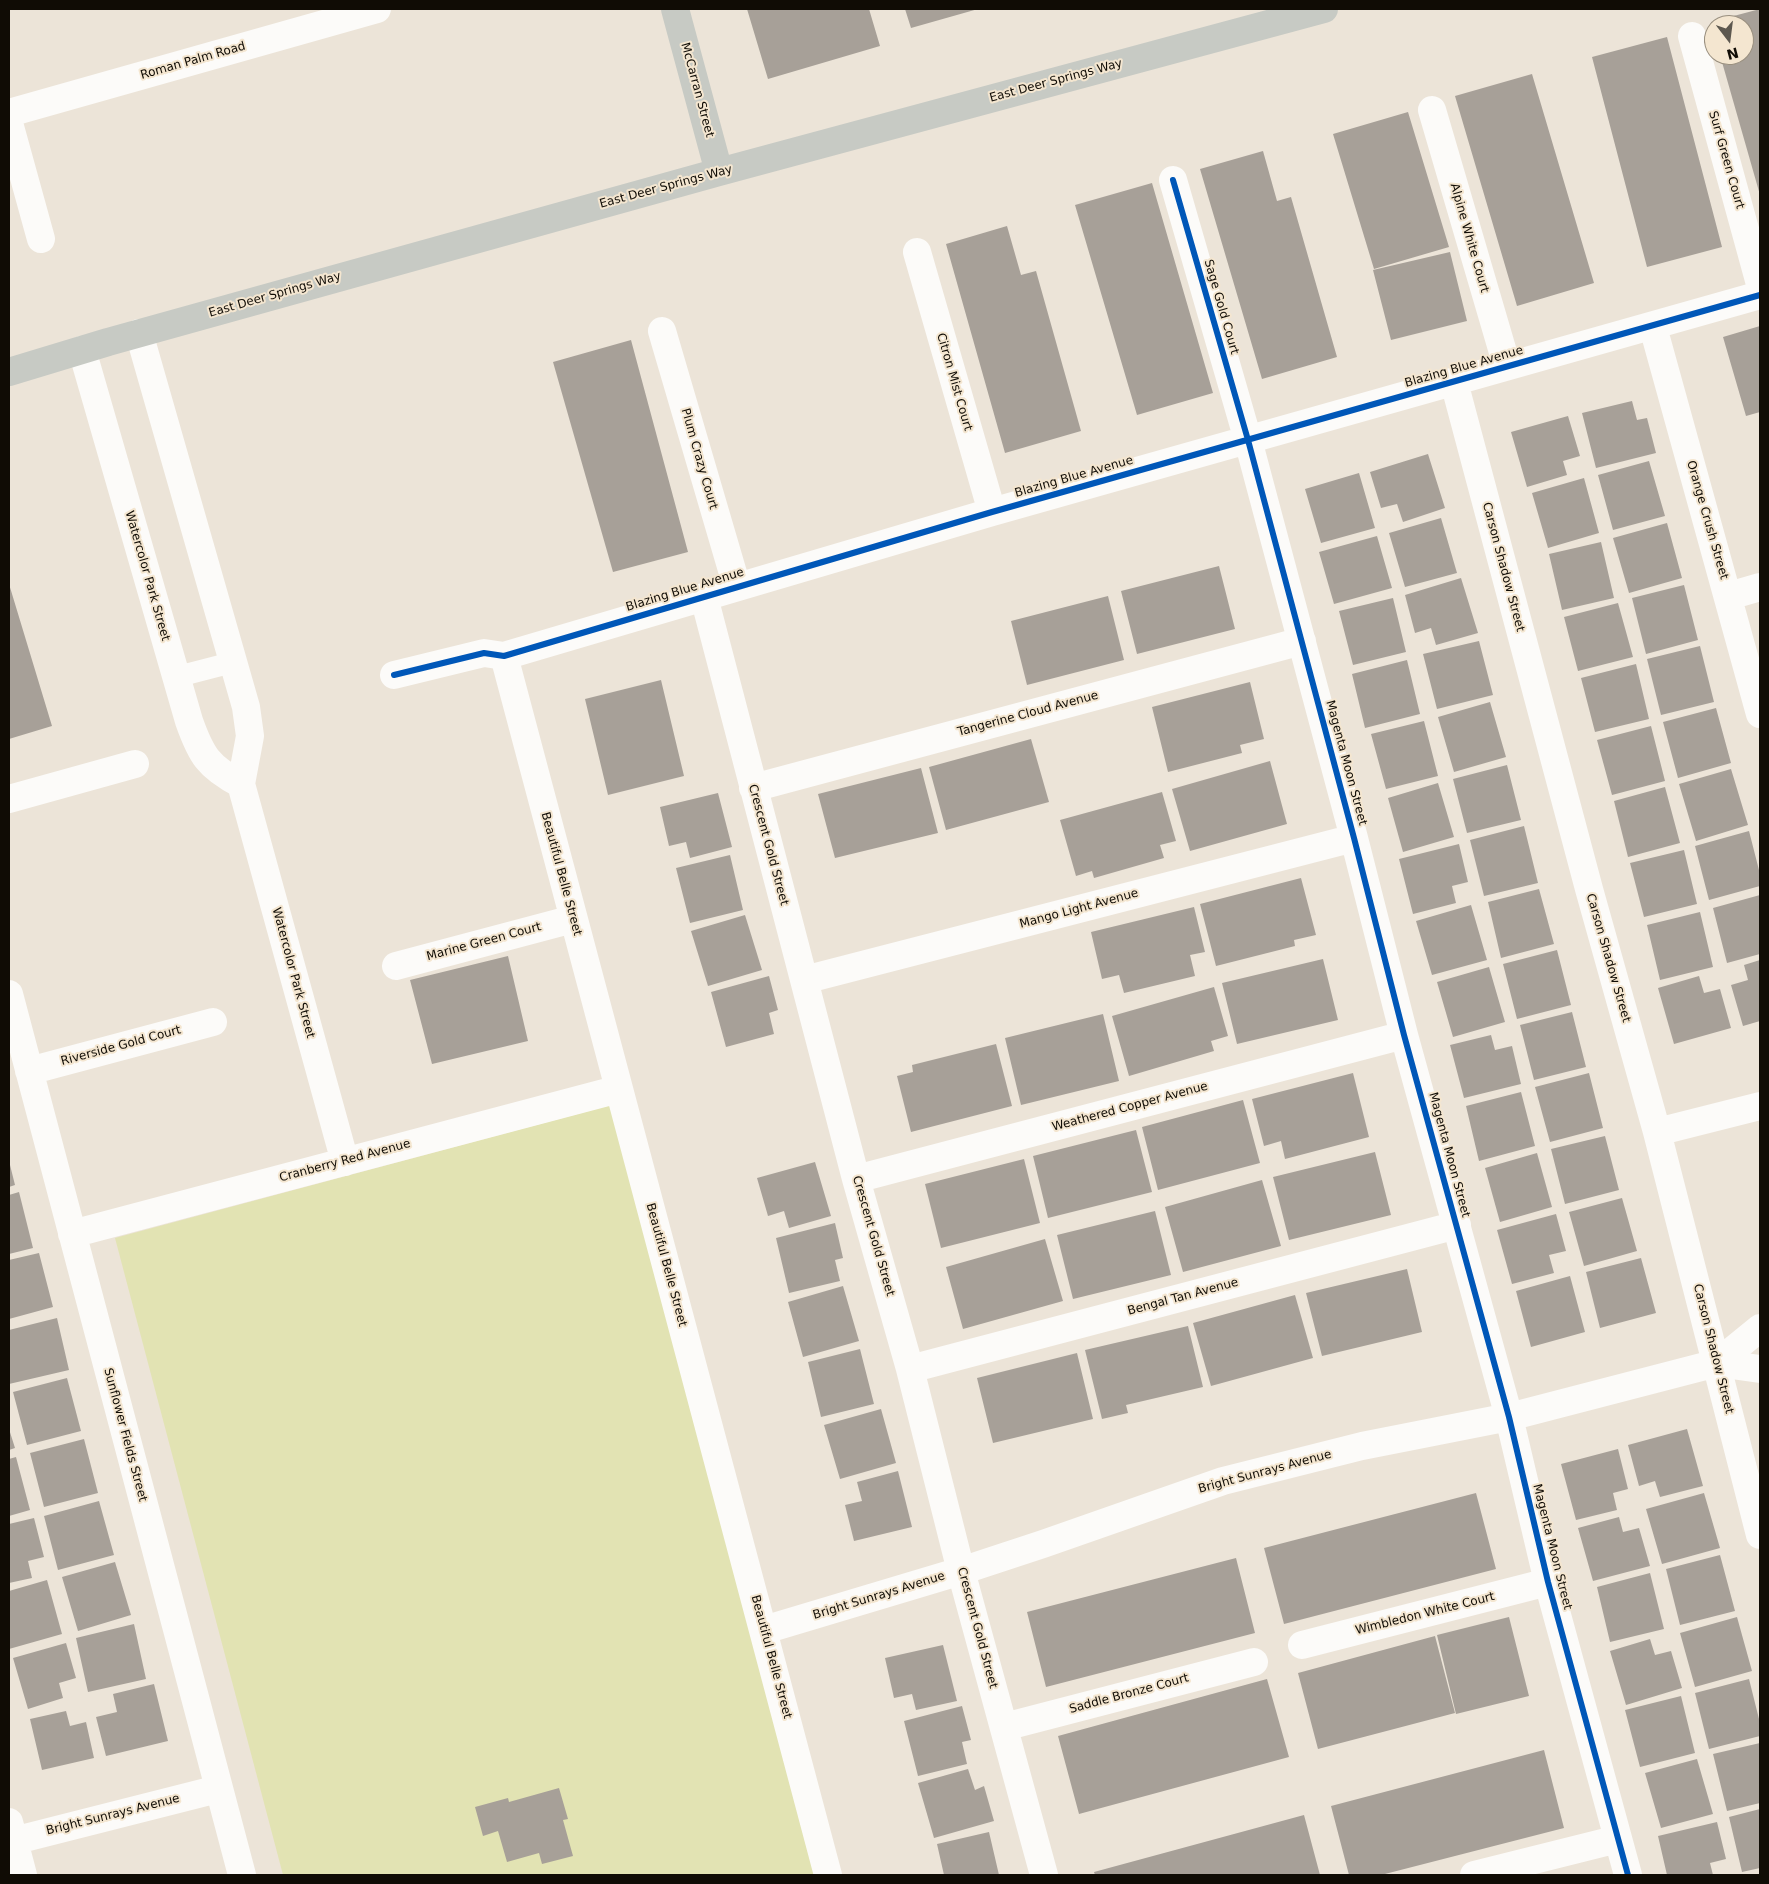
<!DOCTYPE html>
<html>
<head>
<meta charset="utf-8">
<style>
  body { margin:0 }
  #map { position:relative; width:1769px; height:1884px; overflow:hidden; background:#ece4d8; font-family:"DejaVu Sans",sans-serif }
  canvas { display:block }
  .frame { position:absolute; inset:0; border:10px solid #100c05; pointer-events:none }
  .north { position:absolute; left:1704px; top:15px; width:50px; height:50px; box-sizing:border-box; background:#f4e6d0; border:1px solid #998f7f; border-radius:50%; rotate:165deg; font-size:14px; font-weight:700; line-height:20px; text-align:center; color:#100c05 }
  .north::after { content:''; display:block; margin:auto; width:18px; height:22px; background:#5d584f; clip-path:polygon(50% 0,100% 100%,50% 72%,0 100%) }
</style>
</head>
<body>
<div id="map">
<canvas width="1769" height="1884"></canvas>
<div class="frame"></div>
<div class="north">N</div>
</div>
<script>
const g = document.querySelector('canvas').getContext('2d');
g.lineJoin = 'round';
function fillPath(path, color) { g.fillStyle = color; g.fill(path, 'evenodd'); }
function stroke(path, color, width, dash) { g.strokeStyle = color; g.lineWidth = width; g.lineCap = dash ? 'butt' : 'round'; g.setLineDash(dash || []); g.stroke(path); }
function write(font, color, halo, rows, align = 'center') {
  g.font = font + ' "DejaVu Sans",sans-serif'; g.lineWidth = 4; g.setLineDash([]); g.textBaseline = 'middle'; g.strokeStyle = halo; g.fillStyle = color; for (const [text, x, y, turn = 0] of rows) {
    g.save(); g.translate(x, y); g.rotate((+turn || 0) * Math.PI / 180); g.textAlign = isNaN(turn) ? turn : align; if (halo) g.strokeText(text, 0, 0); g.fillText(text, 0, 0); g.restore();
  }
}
fillPath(new Path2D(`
  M611,1105L814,1875H283L115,1238Z`), '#e2e3b3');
fillPath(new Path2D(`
  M747,9H869L880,46L768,79Z
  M905,9H978L911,28Z
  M1760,9V195L1720,55H1744V25H1714L1713,31L1711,22Z
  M1667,37L1722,247L1647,267L1592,57Z
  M1532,74L1594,283L1517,306L1455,96Z
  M1408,112L1449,247L1374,269L1333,134Z
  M1263,151L1277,201L1291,197L1337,357L1262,379L1200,169Z
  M1152,183L1213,393L1137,415L1075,205Z
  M1007,226L1021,275L1036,271L1081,431L1005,453L946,244Z
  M1450,252L1467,321L1391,340L1373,270Z
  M1760,326V412L1746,416L1723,337Z
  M631,340L688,552L613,572L553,362Z
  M1632,401L1637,420L1647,418L1656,453L1596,468L1582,413Z
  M1568,416L1580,456L1563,461L1567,475L1527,487L1511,432Z
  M1428,454L1445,508L1403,522L1397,504L1381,508L1370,472Z
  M1649,461L1665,516L1613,530L1598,475Z
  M1359,473L1375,528L1321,543L1305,489Z
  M1584,478L1599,533L1548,548L1532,493Z
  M1441,518L1457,573L1405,587L1389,533Z
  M1667,523L1682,578L1629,593L1613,538Z
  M1377,536L1392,588L1334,604L1319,552Z
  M1601,542L1614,598L1562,610L1549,554Z
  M1219,566L1235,629L1137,654L1121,591Z
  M1461,578L1478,633L1436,645L1431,628L1415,633L1405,595Z
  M9,584L52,726L9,739Z
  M1684,585L1698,640L1646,654L1632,598Z
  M1108,596L1124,660L1027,685L1011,621Z
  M1393,598L1406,652L1353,665L1339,611Z
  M1618,603L1633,657L1578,671L1564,617Z
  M1479,641L1493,695L1437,709L1423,654Z
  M1700,646L1714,702L1661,715L1647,659Z
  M1407,660L1420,714L1365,728L1352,674Z
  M1636,664L1649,719L1595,732L1581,678Z
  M661,680L684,776L608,795L585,699Z
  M1250,682L1264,739L1240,745L1242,753L1168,772L1152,707Z
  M1490,702L1506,757L1454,772L1438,717Z
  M1716,708L1731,763L1678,778L1663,722Z
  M1424,721L1438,776L1386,789L1371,734Z
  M1651,726L1665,781L1612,795L1597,740Z
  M1031,739L1049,802L946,830L929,767Z
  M1270,761L1287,824L1190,851L1172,789Z
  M1507,765L1521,820L1467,833L1453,779Z
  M921,768L938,833L835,858L818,794Z
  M1731,769L1748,825L1696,841L1679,784Z
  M1438,783L1454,837L1403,852L1388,798Z
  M1665,787L1680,843L1628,857L1614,801Z
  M1162,792L1176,841L1160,845L1164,858L1094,878L1092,871L1076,876L1060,820Z
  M718,793L732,847L690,858L686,842L669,846L660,807Z
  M1524,826L1538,883L1484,896L1470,840Z
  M1749,831L1760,874V886L1709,900L1695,846Z
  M1459,844L1468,882L1452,886L1456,903L1413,914L1399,859Z
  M1684,850L1697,904L1644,917L1630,863Z
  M730,855L743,910L690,923L676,868Z
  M1301,878L1316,935L1294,940L1295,946L1216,966L1200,904Z
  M1539,889L1554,944L1501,958L1488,902Z
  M1760,895V954L1727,963L1713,908Z
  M1471,905L1487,960L1432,975L1416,921Z
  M1194,907L1205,952L1190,955L1195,976L1124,993L1119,975L1102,979L1091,932Z
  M1700,912L1713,967L1660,980L1647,925Z
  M745,915L762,970L708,986L691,931Z
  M1557,950L1571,1005L1517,1019L1503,964Z
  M508,956L528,1041L432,1064L410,980Z
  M1323,959L1338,1020L1237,1044L1222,983Z
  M1760,960V1021L1743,1026L1731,985L1748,980L1744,965Z
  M1489,967L1505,1022L1453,1037L1437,982Z
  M769,976L778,1010L769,1013L774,1034L726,1047L711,992Z
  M1699,976L1704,993L1720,989L1731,1028L1674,1044L1658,988Z
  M1214,987L1228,1036L1211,1041L1214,1051L1129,1076L1112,1016Z
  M1572,1012L1586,1067L1534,1080L1520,1025Z
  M1103,1014L1119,1081L1021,1105L1005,1038Z
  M1491,1035L1495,1050L1512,1046L1521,1084L1464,1098L1450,1045Z
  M996,1044L1012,1106L911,1132L897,1076L913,1072L912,1065Z
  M1353,1073L1369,1137L1285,1159L1281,1141L1264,1146L1252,1099Z
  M1589,1073L1603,1128L1550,1142L1535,1087Z
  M1521,1092L1535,1146L1479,1161L1466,1106Z
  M1243,1100L1260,1163L1158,1190L1142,1127Z
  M1136,1130L1152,1192L1048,1218L1033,1156Z
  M1605,1136L1619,1190L1565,1204L1551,1149Z
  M1375,1152L1391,1215L1289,1240L1273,1177Z
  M1537,1153L1552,1207L1500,1222L1485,1168Z
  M1024,1159L1040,1223L941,1248L925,1184Z
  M9,1161L15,1185L9,1187Z
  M815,1162L831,1216L789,1228L784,1211L768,1216L757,1178Z
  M1262,1180L1281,1246L1183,1272L1165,1207Z
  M19,1192L33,1248L9,1254V1195Z
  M1622,1198L1637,1251L1584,1266L1569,1212Z
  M1155,1211L1171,1275L1073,1299L1057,1235Z
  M1556,1214L1566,1251L1549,1255L1554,1273L1512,1284L1497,1230Z
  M835,1223L843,1258L835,1260L840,1281L789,1293L776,1238Z
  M1045,1239L1063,1301L963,1329L946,1267Z
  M39,1253L53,1307L9,1319V1260Z
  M1641,1258L1656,1313L1600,1328L1586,1272Z
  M1407,1269L1422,1332L1322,1356L1306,1293Z
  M1570,1276L1585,1332L1531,1347L1516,1291Z
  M843,1286L859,1341L803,1357L788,1302Z
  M1295,1295L1313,1358L1211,1386L1193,1323Z
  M57,1318L69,1370L9,1384V1330Z
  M1188,1326L1203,1387L1126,1405L1128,1413L1102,1419L1085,1350Z
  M860,1349L874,1404L821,1417L808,1362Z
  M1077,1353L1093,1419L993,1443L977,1378Z
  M67,1378L81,1431L27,1445L13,1392Z
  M881,1409L896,1463L840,1479L824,1425Z
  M9,1429L15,1448L9,1450Z
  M1687,1429L1703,1486L1660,1497L1655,1481L1639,1486L1628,1445Z
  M84,1439L98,1493L44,1507L30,1453Z
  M1618,1449L1628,1489L1613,1493L1617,1510L1576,1520L1561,1464Z
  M16,1457L30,1510L9,1516V1459Z
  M898,1471L912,1527L854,1541L845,1505L862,1501L857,1482Z
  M1476,1493L1496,1569L1284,1624L1264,1548Z
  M1704,1493L1720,1548L1662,1564L1646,1509Z
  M99,1501L114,1555L58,1570L44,1516Z
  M1619,1517L1623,1532L1639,1528L1650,1566L1593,1581L1578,1528Z
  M34,1518L44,1557L28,1561L32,1578L9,1583V1524Z
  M1720,1555L1735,1611L1680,1625L1666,1569Z
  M1236,1558L1255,1633L1046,1687L1027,1612Z
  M115,1562L131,1615L78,1631L62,1577Z
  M1650,1573L1664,1629L1610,1642L1597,1587Z
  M47,1580L62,1634L9,1649V1591Z
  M1509,1617L1529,1696L1456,1714L1437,1635Z
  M1737,1617L1752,1671L1695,1687L1680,1633Z
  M134,1624L146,1679L88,1692L76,1638Z
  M1435,1636L1455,1713L1318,1749L1298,1673Z
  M1650,1639L1655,1655L1671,1651L1682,1688L1626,1705L1610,1651Z
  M66,1643L76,1678L59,1683L63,1698L28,1709L13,1658Z
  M943,1645L957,1701L916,1710L912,1694L894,1698L885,1658Z
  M1267,1679L1289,1757L1079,1814L1058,1736Z
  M1749,1679L1760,1723V1736L1709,1749L1695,1693Z
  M154,1684L168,1741L106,1756L96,1717L117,1712L113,1694Z
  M1681,1696L1695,1753L1640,1767L1625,1710Z
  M962,1706L971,1740L962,1742L967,1764L918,1776L904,1721Z
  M66,1711L70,1726L86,1722L94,1758L42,1770L30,1719Z
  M1760,1743V1803L1727,1811L1713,1754Z
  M1544,1750L1564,1828L1381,1875H1349L1331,1806Z
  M1697,1759L1713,1814L1661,1828L1645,1773Z
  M968,1769L975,1790L984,1786L994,1821L934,1838L918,1783Z
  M559,1788L568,1819L563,1820L573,1856L542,1864L539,1853L507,1862L498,1831L483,1836L475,1807L508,1798L509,1802Z
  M1760,1809V1868L1742,1872L1729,1817Z
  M1304,1815L1320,1875H1095L1094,1872Z
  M1717,1822L1726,1859L1710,1863L1713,1875H1667L1658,1836Z
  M989,1832L999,1875H944L937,1844Z`), '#a7a098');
stroke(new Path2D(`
  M176,677L234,662`), '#fcfbf9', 21);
stroke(new Path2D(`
  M1692,36L1760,284
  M1432,110L1507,366
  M9,113L377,9
  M9,123L41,239
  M1173,180L1248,440L1354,838L1404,1035L1509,1417L1548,1582L1628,1875
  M917,252L992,512
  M1653,327L1760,714
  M662,331L737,587
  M139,333L246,707L250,736L241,784L345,1162
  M82,350L189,721C201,755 208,767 241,784
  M1454,382L1589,889L1657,1132L1760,1535
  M1729,596L1760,587
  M704,597L856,1179L910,1369L961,1571L1044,1875
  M504,656L828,1875
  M394,675L484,653L504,656L992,512L1760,295
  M753,788L1302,641
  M9,799L135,764
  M396,966L573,919
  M804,980L1354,838
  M9,994L242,1875
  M29,1071L213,1022
  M1657,1132L1760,1106
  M856,1179L1404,1035
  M72,1234L619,1089
  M1717,1363L1760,1328
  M910,1369L1457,1225
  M764,1630L961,1571L1043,1544L1223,1481L1362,1446L1509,1417L1717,1363L1760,1369
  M1302,1645L1548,1582
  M1004,1727L1254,1662
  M9,1822L23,1875
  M9,1842L218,1789
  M1474,1875L1618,1839`), '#fcfbf9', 28);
stroke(new Path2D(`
  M675,9L719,172
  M9,372L108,342L719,172L1324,9`), '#c7cac4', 28);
stroke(new Path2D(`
  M1173,180L1248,440L1354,838L1404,1035L1509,1417L1548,1582L1628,1875
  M394,675L484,653L504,656L992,512L1760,295`), '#0057b8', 6);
write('12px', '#100c05', '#f4e6d0', [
  ["Roman Palm Road",193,61,-16],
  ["East Deer Springs Way",1056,81,-15],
  ["McCarran Street",697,90,75],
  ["Surf Green Court",1726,160,74],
  ["East Deer Springs Way",666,187,-15],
  ["Alpine White Court",1469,238,74],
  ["East Deer Springs Way",275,295,-16],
  ["Sage Gold Court",1221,307,74],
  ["Blazing Blue Avenue",1464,367,-16],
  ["Citron Mist Court",954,382,74],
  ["Plum Crazy Court",699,459,74],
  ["Blazing Blue Avenue",1074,477,-16],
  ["Orange Crush Street",1707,520,74],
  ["Carson Shadow Street",1503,567,75],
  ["Watercolor Park Street",147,576,74],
  ["Blazing Blue Avenue",685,590,-17],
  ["Tangerine Cloud Avenue",1028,714,-15],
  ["Magenta Moon Street",1346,763,75],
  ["Crescent Gold Street",768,845,75],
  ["Beautiful Belle Street",561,874,75],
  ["Mango Light Avenue",1079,909,-15],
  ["Marine Green Court",484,942,-15],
  ["Carson Shadow Street",1608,958,74],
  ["Watercolor Park Street",293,973,75],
  ["Riverside Gold Court",121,1046,-15],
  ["Weathered Copper Avenue",1130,1107,-15],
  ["Magenta Moon Street",1449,1155,75],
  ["Cranberry Red Avenue",345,1161,-15],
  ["Crescent Gold Street",873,1236,74],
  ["Beautiful Belle Street",666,1265,75],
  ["Bengal Tan Avenue",1183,1297,-15],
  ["Carson Shadow Street",1713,1349,76],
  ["Sunflower Fields Street",125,1435,75],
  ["Bright Sunrays Avenue",1265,1472,-15],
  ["Magenta Moon Street",1552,1547,76],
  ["Bright Sunrays Avenue",879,1596,-17],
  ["Wimbledon White Court",1425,1614,-14],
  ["Crescent Gold Street",977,1628,75],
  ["Beautiful Belle Street",771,1657,75],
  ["Saddle Bronze Court",1129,1694,-15],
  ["Bright Sunrays Avenue",113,1815,-14]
]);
</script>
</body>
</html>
